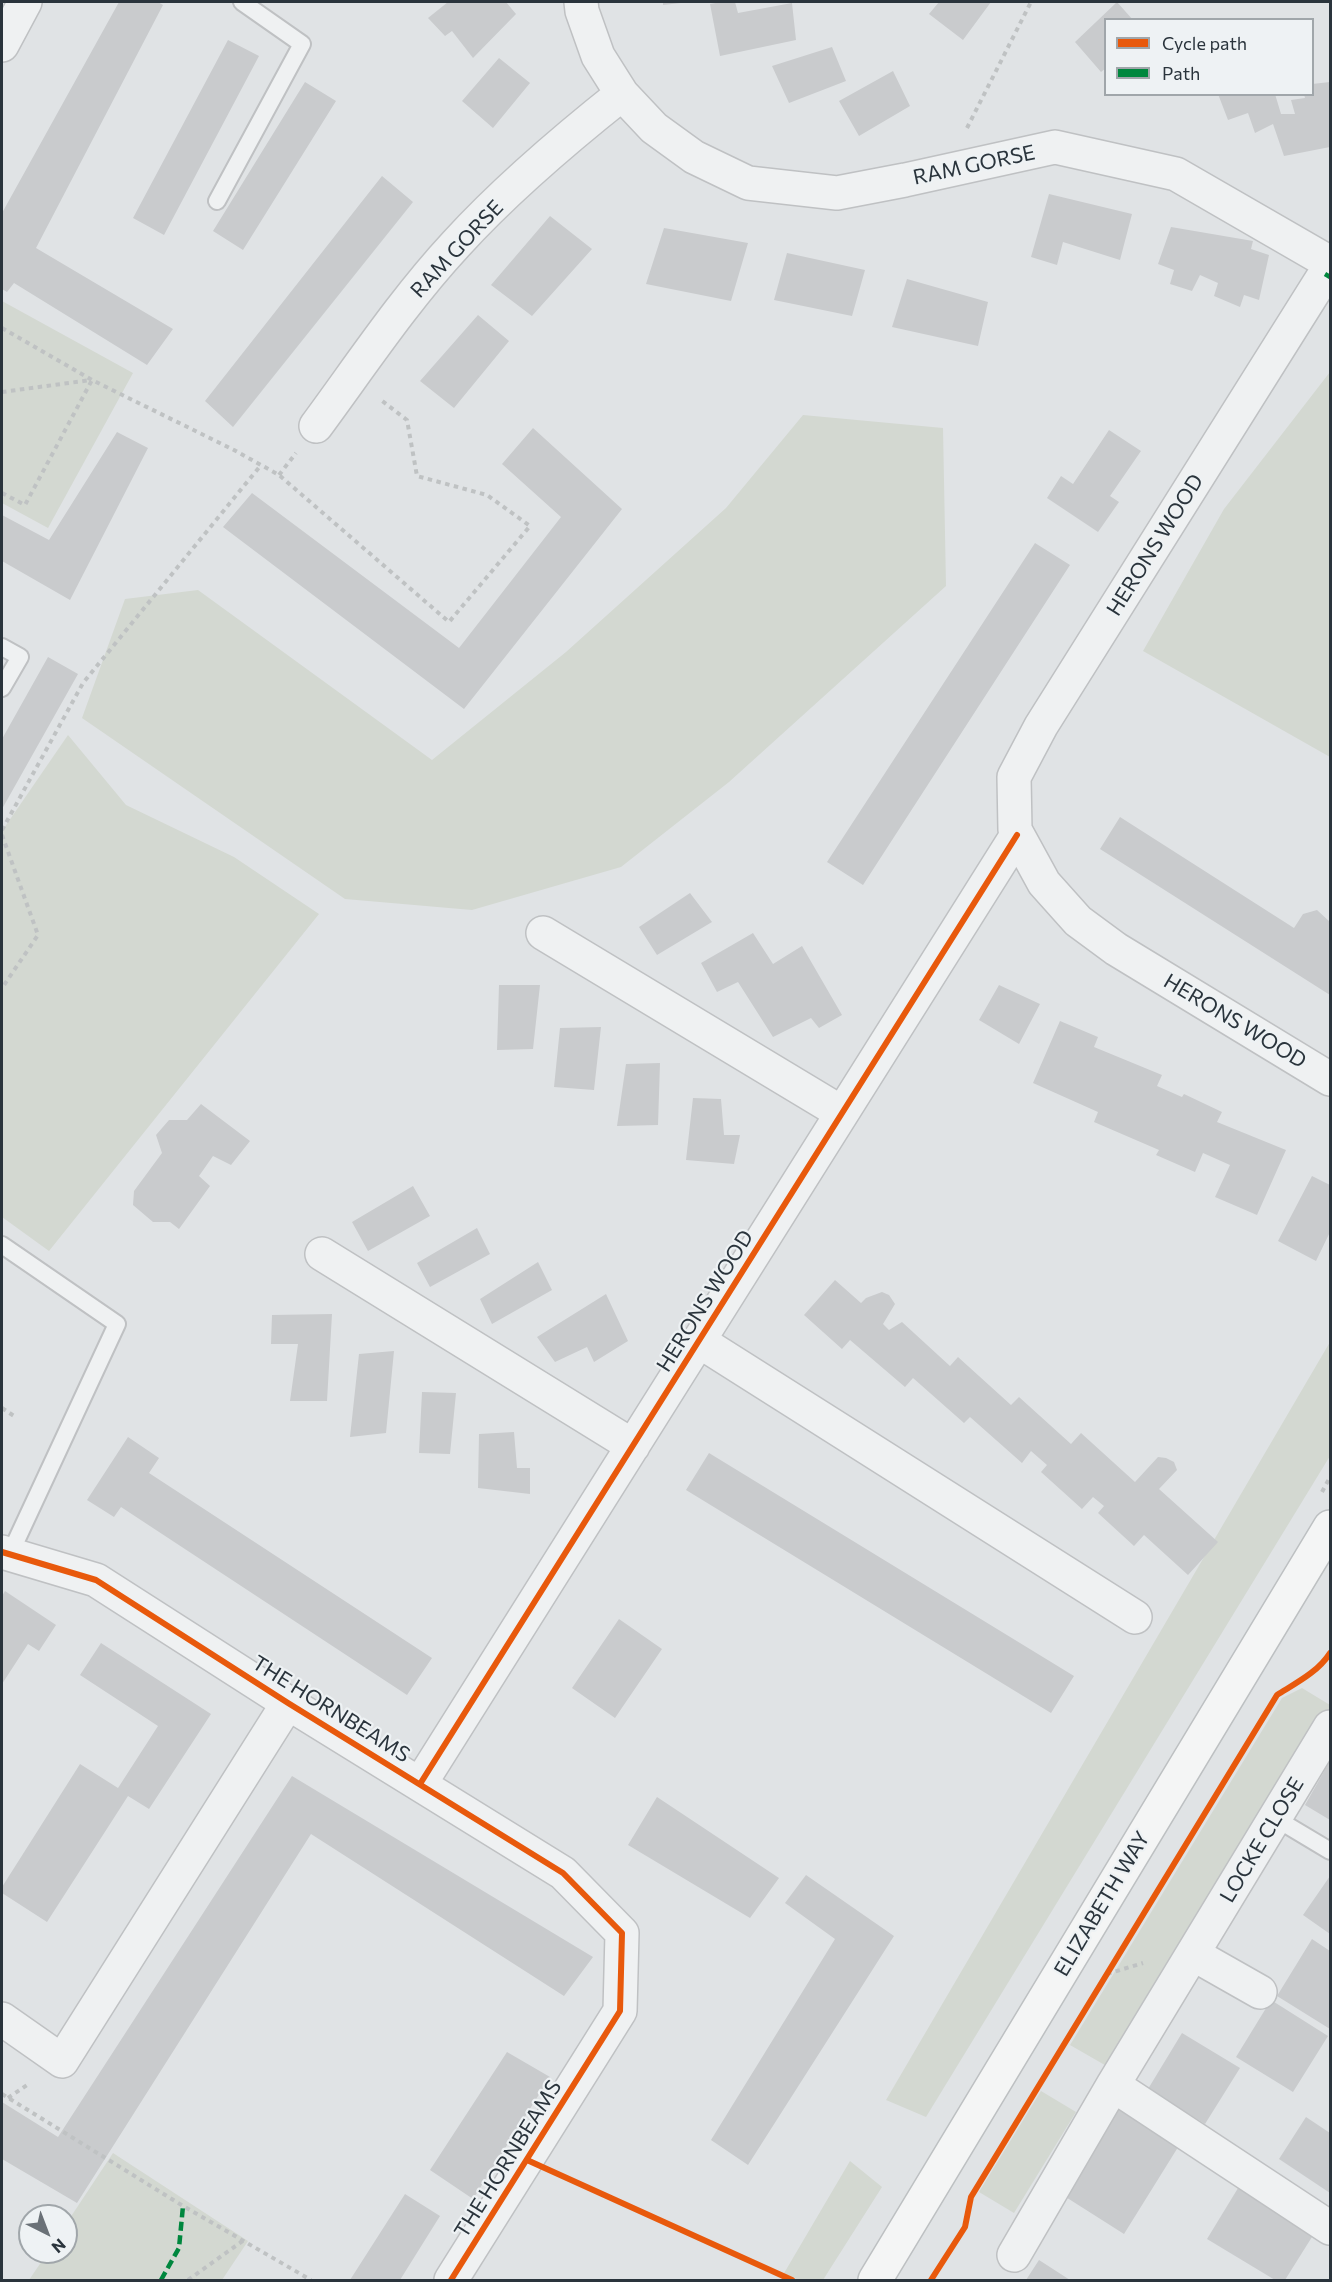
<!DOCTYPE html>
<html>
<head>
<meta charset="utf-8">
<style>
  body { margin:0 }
  #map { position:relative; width:1332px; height:2282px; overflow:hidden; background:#e0e3e5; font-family:Commissioner,sans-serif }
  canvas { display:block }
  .frame { position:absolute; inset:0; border:3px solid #2a343c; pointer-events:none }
  .legend { position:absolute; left:1104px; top:18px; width:210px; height:78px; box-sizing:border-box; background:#eef2f4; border:2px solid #a0a6aa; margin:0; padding:8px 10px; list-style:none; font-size:18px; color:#2a343c }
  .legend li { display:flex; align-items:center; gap:12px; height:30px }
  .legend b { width:30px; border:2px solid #a0a6aa }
  .north { position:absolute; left:18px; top:2204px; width:60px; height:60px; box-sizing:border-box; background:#eef2f4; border:2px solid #a0a6aa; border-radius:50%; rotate:138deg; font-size:16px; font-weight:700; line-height:24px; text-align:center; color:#2a343c }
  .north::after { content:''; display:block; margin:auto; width:21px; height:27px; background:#6a7177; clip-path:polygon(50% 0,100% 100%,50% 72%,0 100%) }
</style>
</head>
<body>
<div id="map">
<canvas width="1332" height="2282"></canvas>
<div class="frame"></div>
<ul class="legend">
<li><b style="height:8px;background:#e8590c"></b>Cycle path</li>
<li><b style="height:8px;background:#00873e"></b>Path</li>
</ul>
<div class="north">N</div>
</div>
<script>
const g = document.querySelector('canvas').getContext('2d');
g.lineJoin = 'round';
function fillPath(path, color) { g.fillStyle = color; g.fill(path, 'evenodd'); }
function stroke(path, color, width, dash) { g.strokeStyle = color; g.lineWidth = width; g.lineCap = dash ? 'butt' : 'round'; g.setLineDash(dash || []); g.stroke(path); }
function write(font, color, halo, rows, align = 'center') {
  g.font = font + ' Commissioner,sans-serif'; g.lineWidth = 4.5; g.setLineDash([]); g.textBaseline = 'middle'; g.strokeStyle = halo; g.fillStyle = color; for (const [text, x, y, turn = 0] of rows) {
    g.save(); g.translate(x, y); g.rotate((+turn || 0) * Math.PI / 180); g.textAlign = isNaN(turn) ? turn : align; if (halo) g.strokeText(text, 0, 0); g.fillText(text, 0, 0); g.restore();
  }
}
fillPath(new Path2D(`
  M2,301L133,373L48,528L2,503Z
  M1330,372V757L1143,651L1224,509Z
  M803,415L943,428L946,586L729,782L621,867L472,910L345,899L82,718L125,599L198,590L432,760L566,652L726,508Z
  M68,735L126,805L234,857L319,914L49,1251L2,1217V831Z
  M1330,1342V1456L926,2117L886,2100Z
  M1302,1688L1330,1705V1712L1110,2068L1070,2045L1282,1698Z
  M1041,2091L1076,2112L1014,2213L979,2192Z
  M113,2153L248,2241L222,2280H29L48,2252H66V2224Z
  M850,2161L882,2187L823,2280H780Z`), '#d3d8d1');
fillPath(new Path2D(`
  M119,2H158L163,5L36,248L173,329L147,365L14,283L7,292L2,289V213Z
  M448,2H506L516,14L473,58L452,31L445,36L428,18Z
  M663,2H681V3L663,5Z
  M721,2H735L738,13L792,3L796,40L720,56L710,4Z
  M939,2H991L963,40L929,14Z
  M1117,2L1133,20H1106V68L1101,72L1075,42Z
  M228,40L259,56L164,235L133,218Z
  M832,47L846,81L789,103L772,66Z
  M499,58L530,83L493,128L462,101Z
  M893,71L910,106L859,136L839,101Z
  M305,82L336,101L243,250L213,231Z
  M1330,82V147L1284,156L1273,124L1255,133L1248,113L1228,120L1218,94H1275L1281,114H1295L1291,100L1305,98L1304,94H1312V84Z
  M382,176L413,202L233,427L205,401Z
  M1049,194L1132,214L1120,260L1063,242L1057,265L1031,257Z
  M550,216L592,249L532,316L491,285Z
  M1171,227L1253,241L1251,249L1269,255L1259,300L1244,295L1240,307L1214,296L1218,283L1200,275L1192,291L1170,284L1174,270L1158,264Z
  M664,228L748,243L731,301L646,284Z
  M787,253L865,270L852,316L774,300Z
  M907,279L988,302L978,346L892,327Z
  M478,315L509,341L454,408L420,381Z
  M533,428L622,509L464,709L223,527L252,493L459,648L561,517L502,464Z
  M1109,430L1141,451L1110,496L1119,502L1098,532L1047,498L1061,476L1073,484Z
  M117,432L148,448L70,600L2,561V515L49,540Z
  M1035,543L1070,565L863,885L827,862Z
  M48,657L78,674L2,809V739Z
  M1120,817L1294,928L1303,914L1317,910L1330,922V995L1100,849Z
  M690,893L712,922L657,955L639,927Z
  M753,933L773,964L802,946L842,1015L819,1028L811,1018L773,1037L738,982L717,992L701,963Z
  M499,985H540L533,1049L497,1050Z
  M999,985L1040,1004L1019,1044L979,1020Z
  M1060,1021L1098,1037L1094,1047L1162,1075L1157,1086L1182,1097L1184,1094L1222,1112L1217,1122L1286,1150L1257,1215L1215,1197L1230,1165L1203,1153L1195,1172L1156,1155L1159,1150L1094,1122L1098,1112L1033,1083Z
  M601,1027L594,1090L554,1087L560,1028Z
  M660,1063L658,1125L617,1126L626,1064Z
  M693,1098L721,1099L724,1135H740L734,1164L686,1160Z
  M201,1104L250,1141L231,1165L213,1156L199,1176L210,1186L179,1229L170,1222H153L133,1205L134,1191L162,1153L156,1135L169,1120H187Z
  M1312,1176L1330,1185V1232L1316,1261L1278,1241Z
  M413,1186L430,1216L368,1251L352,1222Z
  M477,1228L490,1254L430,1287L417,1263Z
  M538,1262L552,1290L492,1324L480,1299Z
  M835,1280L861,1303L866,1298L882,1292L889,1295L895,1304L883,1324L889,1330L902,1322L950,1366L958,1357L1011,1405L1019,1397L1071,1444L1081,1433L1135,1482L1158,1457L1166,1458L1174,1462L1177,1470L1159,1489L1218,1542L1188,1575L1144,1535L1134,1546L1098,1513L1104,1506L1093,1497L1082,1509L1041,1472L1047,1465L1031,1451L1022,1463L970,1417L964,1423L913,1378L905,1387L850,1340L842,1349L804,1315Z
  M606,1294L628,1341L594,1362L587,1347L555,1362L537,1337Z
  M332,1314L327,1401H290L298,1344H271L272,1315Z
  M394,1351L386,1433L350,1437L359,1354Z
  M422,1392L456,1393L450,1454L419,1453Z
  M514,1432L517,1468H530V1494L478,1488L479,1434Z
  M128,1437L159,1458L149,1473L432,1658L407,1695L121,1507L114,1517L87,1500Z
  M709,1453L1074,1676L1051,1713L686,1490Z
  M5,1591L56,1625L39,1651L28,1644L2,1684V1596Z
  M619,1619L662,1649L615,1718L572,1688Z
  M101,1643L211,1714L149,1809L128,1796L47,1922L2,1893V1887L80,1764L118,1788L158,1726L80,1675Z
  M1330,1761V1820L1305,1805Z
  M292,1776L593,1957L564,1996L311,1834L77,2203L2,2159V2102L58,2137Z
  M657,1797L779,1878L750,1918L628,1845Z
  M806,1875L894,1936L748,2165L711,2140L835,1939L785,1903Z
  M1330,1876V1934L1303,1915Z
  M1312,1939L1330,1951V2029L1277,1996Z
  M1271,2000L1328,2036L1293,2092L1236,2057Z
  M1182,2033L1240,2068L1205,2124L1148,2089Z
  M507,2052L550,2077L473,2199L430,2170Z
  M1116,2105L1180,2144L1124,2234L1061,2194Z
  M1306,2117L1330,2133V2193L1279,2159Z
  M1246,2175L1322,2221L1285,2280H1275L1207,2239Z
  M405,2194L440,2216L400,2280H350Z
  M1039,2260L1070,2280H1026Z`), '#c9cbcd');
const service = new Path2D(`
  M217,201L302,44L242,2
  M2,647L20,657L2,688
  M2,1245L117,1324L10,1554
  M1275,1818L1330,1851`);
const minor = new Path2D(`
  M581,2L582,11L598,56L622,94L654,128L694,157L748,183L837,193L905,180L1055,147L1176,174L1330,263
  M2,45L25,2
  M1330,266L1041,726L1014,777L1015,830L1044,883L1078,921L1116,949L1330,1079
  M316,426C361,365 404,300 456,244C506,189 564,140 622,94
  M543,933L842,1113
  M322,1254L633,1446
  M699,1341L1135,1617
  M2,1552L96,1580L288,1703L563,1873L622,1933L620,2011L451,2280
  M420,1784L1017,835
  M1193,1954L1260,1992
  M2,2019L62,2061L288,1703
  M1113,2085L1330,2228
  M1014,2255L1113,2085L1330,1727`);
const primary = new Path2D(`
  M875,2280L1330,1527`);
stroke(service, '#bfc1c3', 20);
stroke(minor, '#bfc1c3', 36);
stroke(primary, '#bdc0c2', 36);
stroke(new Path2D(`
  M967,128L1031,2
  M2,328L92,380L234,450L279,475L449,622L530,526L487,495L417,476L407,420L381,400
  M2,392L91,380
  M279,475L296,453
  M2,493L25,505L92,380
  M2,830L83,683L261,465
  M2,835L38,935L2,988
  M2,1408L14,1416
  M1322,1492L1330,1477
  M1107,1974L1143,1963
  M2,2094L183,2206L311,2280
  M8,2098L30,2083
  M188,2280L244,2240`), '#bfc2c3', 4, [4.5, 4.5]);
stroke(service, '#eff1f2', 16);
stroke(minor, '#eff1f2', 33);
stroke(primary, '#f4f5f5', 33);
stroke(new Path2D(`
  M1325,274L1330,277
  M161,2280L179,2248L183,2206`), '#00873e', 4.5, [9, 4.5]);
stroke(new Path2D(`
  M2,1552L96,1580L288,1703L563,1873L622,1933L620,2011L451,2280
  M420,1784L1017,835
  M527,2160L792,2280
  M931,2280L965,2227L971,2197L1277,1695C1296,1683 1318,1672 1330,1653`), '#e8590c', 6);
write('21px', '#2a343c', '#eef2f4', [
  ["RAM GORSE",974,165,-12],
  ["RAM GORSE",457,249,-47],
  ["HERONS WOOD",1155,545,-58],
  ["HERONS WOOD",1235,1021,31],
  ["HERONS WOOD",705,1301,-58],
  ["THE HORNBEAMS",331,1709,32],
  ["LOCKE CLOSE",1262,1840,-59],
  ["ELIZABETH WAY",1102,1904,-59],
  ["THE HORNBEAMS",508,2159,-58]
]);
</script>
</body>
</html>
